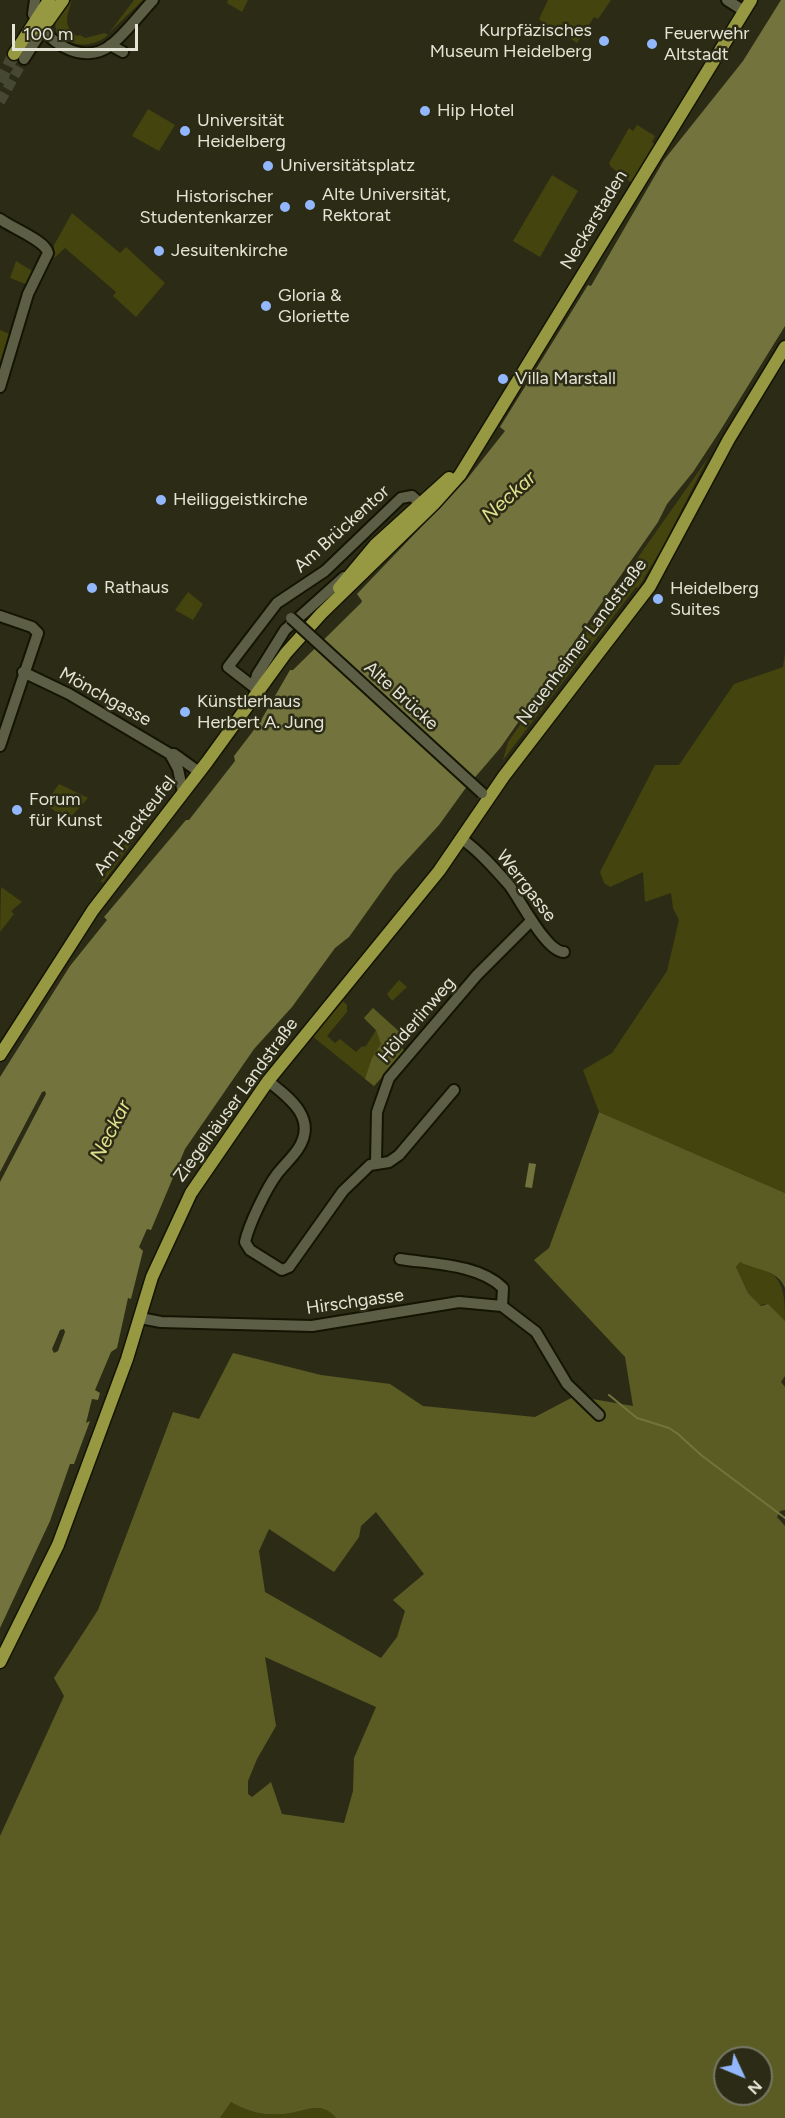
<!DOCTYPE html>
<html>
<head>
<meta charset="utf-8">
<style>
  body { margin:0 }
  #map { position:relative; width:785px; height:2118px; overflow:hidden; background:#2c2c16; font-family:Figtree,sans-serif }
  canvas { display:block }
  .north { position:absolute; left:713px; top:2046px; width:60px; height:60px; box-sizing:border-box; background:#2c2c16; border:2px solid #757663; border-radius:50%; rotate:134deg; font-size:16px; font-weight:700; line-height:24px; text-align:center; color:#e3e4d6 }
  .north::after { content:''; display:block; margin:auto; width:21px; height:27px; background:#92b7fd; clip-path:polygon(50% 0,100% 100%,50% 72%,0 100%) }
  .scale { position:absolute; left:12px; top:24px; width:126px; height:27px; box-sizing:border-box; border:3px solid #e3e4d6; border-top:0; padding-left:8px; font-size:18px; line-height:21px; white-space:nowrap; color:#e3e4d6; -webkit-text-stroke:4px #2c2c16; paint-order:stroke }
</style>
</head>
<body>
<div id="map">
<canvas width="785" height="2118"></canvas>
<div class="north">N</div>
<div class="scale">100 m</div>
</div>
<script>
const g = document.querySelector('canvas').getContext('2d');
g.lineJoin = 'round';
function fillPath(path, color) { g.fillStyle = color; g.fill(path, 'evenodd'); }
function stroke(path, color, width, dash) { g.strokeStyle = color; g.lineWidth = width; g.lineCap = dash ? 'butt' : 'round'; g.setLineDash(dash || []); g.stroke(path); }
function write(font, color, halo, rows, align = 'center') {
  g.font = font + ' Figtree,sans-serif'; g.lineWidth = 5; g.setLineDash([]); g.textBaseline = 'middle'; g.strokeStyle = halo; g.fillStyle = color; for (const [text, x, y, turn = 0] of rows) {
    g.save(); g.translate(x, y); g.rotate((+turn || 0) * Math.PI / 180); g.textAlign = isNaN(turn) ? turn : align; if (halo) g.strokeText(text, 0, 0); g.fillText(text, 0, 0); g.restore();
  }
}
fillPath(new Path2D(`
  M72,0C69,12 60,25 77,36L80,35L85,38L105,33L108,35C93,48 72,47 57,35L55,23Z
  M134,0H143L109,33Z
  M228,0H248L242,12L227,3Z
  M548,0H611L598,19L594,17L577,43L556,28L554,31L539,19Z
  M148,109L175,125L159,151L132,136Z
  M637,125L655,136L652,142L656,145L632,183L611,167L609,163L629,128L633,131Z
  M552,175L578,191L540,257L513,241Z
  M72,213L120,253L126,247L165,283L136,317L113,296L116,292L65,248L54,258V245Z
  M16,261L34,272L28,285L10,278Z
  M0,330L12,335L0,374Z
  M708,458L661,550L638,588L636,587L503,760L508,742Z
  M188,592L203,604L193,620L175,610Z
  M785,653V1193L599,1112L583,1070L612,1053L667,971L679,920L673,908L671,893L645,902L643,872L610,887L604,883L600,872L655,765H679L734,684L783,667Z
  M59,784L88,798L68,820L45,804Z
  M144,812L151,819L149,822L138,819L94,886L136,814Z
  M141,830L103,883L101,881L131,835Z
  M1,887L22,902L11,911L14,914L0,932Z
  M399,980L407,987L392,1001L387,994Z
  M343,1001L347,1005V1012L327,1036L335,1043L340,1039L356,1052L361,1047L366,1046L376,1030L364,1018L373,1008L404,1036L397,1044L405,1051L374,1086L312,1036Z
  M740,1262C747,1266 749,1266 757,1268C785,1273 785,1297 785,1321L766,1304L760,1305L748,1293L736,1267Z
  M231,2102C248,2112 264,2116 284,2114C304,2113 320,2099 336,2118H220Z`), '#44440e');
fillPath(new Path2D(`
  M373,1008L404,1036L397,1044L405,1051L374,1086L365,1079L372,1058L381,1044L376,1030L364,1018Z
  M599,1112L785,1193V1288C778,1269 754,1270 740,1262L736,1267L748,1293L761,1306L768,1304L785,1321V1376L781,1382L785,1387V1510L780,1511L777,1517L785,1526V2118H336C320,2099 304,2113 284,2114C264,2116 248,2112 231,2102L220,2118H0V1836L64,1696L54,1678L98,1610L173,1412L199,1419L233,1353L321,1375L390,1384L423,1406L535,1417L575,1396L633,1406L625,1357L534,1260L549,1248ZM376,1512L424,1574L393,1600L405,1611L397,1637L381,1658L265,1592L259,1551L269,1529L334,1572L359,1537L361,1526ZM265,1657L376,1707L354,1758L353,1791L344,1823L282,1814L271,1782L252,1797L248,1794V1781L257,1759L276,1726ZM725,2058H761V2094H725Z`), '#5b5c24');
fillPath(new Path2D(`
  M781,0H785V326L720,431L693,472L667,504L658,522L501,747L465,789L439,825L394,874L349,937L335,948L292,1007L254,1049L185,1149L151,1230L147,1229L139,1247L143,1251L131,1299L128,1298L117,1348L111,1352L95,1390L100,1393L98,1400L92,1399L86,1423L90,1421L74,1464H70L50,1521L0,1628V1182L46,1094L45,1091L42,1092L0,1172V1077L70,966L107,920L104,917L186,820H189L235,761L234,756L260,722L290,670H293L361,603L362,601L357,594L467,479L505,431L500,427L588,285L591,286L664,160L743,61ZM64,1329L65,1332L58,1351L54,1353L52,1349L60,1330Z
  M529,1163L536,1164L532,1188L525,1187Z`), '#73743d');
stroke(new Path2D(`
  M609,1395L637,1418L669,1428L678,1434L701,1455L785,1518`), '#73743d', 2);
stroke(new Path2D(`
  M0,102L24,59`), '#474833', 10, [10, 5]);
stroke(new Path2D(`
  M0,82L14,54`), '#474833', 12, [12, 6]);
const minor = new Path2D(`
  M35,0L33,14C45,41 82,67 111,45C126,33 140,14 153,0
  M727,0L744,11
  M110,45L123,52
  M24,59L45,26
  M0,219C12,228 46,241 48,253L28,294L0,387
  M0,616L32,627L38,633L0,746
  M23,672L69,694L170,754H174L199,772
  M259,690L255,682L257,675L285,630L344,577
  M259,691L228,667L277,603L325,571L401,498L412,496L425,508
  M170,754L178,769L183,793
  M462,839C480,852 495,869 509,885C520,899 546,952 564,952
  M268,1081C290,1098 318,1119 298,1149C292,1158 284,1165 277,1174C266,1189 249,1224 245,1242L250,1250L282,1270L289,1267L343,1191L370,1165L389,1162L399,1155L454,1090
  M376,1162L377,1112L389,1078L477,975L531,921
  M400,1259C432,1264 479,1264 503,1288L502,1306
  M140,1318L161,1322L312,1326L459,1302L502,1306L536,1332L567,1384L599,1415`);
const major = new Path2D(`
  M30,31L48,21L63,0
  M14,54L49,0
  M339,588L375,545L449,478
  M0,1055L93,910L207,762L286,653L321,614L434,504L460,475L751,0
  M0,1662L58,1545L127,1359L152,1277L191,1193L268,1081L439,871L504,776L650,586L729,439L785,347`);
stroke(minor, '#141402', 14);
stroke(major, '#141402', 15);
stroke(minor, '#5d5e46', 10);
stroke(major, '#979842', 12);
const minorBridge = new Path2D(`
  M291,618L482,793`);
stroke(minorBridge, '#141402', 14, []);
stroke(minorBridge, '#5d5e46', 10);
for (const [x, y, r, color] of [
  [604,41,6,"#92b7fd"],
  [652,44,6,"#92b7fd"],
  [425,111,6,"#92b7fd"],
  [185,131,6,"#92b7fd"],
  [268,166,6,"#92b7fd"],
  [310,205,6,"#92b7fd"],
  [285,207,6,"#92b7fd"],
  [159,251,6,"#92b7fd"],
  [266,306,6,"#92b7fd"],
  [503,379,6,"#92b7fd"],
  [161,500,6,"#92b7fd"],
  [92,588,6,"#92b7fd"],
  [658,599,6,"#92b7fd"],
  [185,712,6,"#92b7fd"],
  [17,810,6,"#92b7fd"]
]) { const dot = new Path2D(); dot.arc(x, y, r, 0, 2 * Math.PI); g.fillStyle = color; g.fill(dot); stroke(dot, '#2c2c16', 2); }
write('18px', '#e3e4d6', '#2c2c16', [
  ["Kurpfäzisches",592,31,"right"],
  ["Museum Heidelberg",592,52,"right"],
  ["Feuerwehr",664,34],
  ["Altstadt",664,55],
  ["Hip Hotel",437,111],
  ["Universität",197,121],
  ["Heidelberg",197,142],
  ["Universitätsplatz",280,166],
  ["Alte Universität,",322,195],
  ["Rektorat",322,216],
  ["Historischer",273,197,"right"],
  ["Studentenkarzer",273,218,"right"],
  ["Jesuitenkirche",171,251],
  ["Gloria &",278,296],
  ["Gloriette",278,317],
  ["Villa Marstall",515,379],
  ["Heiliggeistkirche",173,500],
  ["Rathaus",104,588],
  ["Heidelberg",670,589],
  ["Suites",670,610],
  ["Künstlerhaus",197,702],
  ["Herbert A. Jung",197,723],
  ["Forum",29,800],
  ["für Kunst",29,821]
], 'left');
write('18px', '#e3e4d6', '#2c2c16', [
  ["Neckarstaden",594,220,-59],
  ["Am Brückentor",342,529,-42],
  ["Neuenheimer Landstraße",582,642,-53],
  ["Alte Brücke",401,696,42],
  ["Mönchgasse",105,697,29],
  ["Am Hackteufel",135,826,-52],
  ["Werrgasse",526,886,52],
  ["Hölderlinweg",417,1020,-49],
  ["Ziegelhäuser Landstraße",236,1100,-54],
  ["Hirschgasse",355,1302,-8]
]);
write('italic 20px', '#dee08c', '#2c2c16', [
  ["Neckar",509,497,-42],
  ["Neckar",111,1131,-63]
]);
</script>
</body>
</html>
